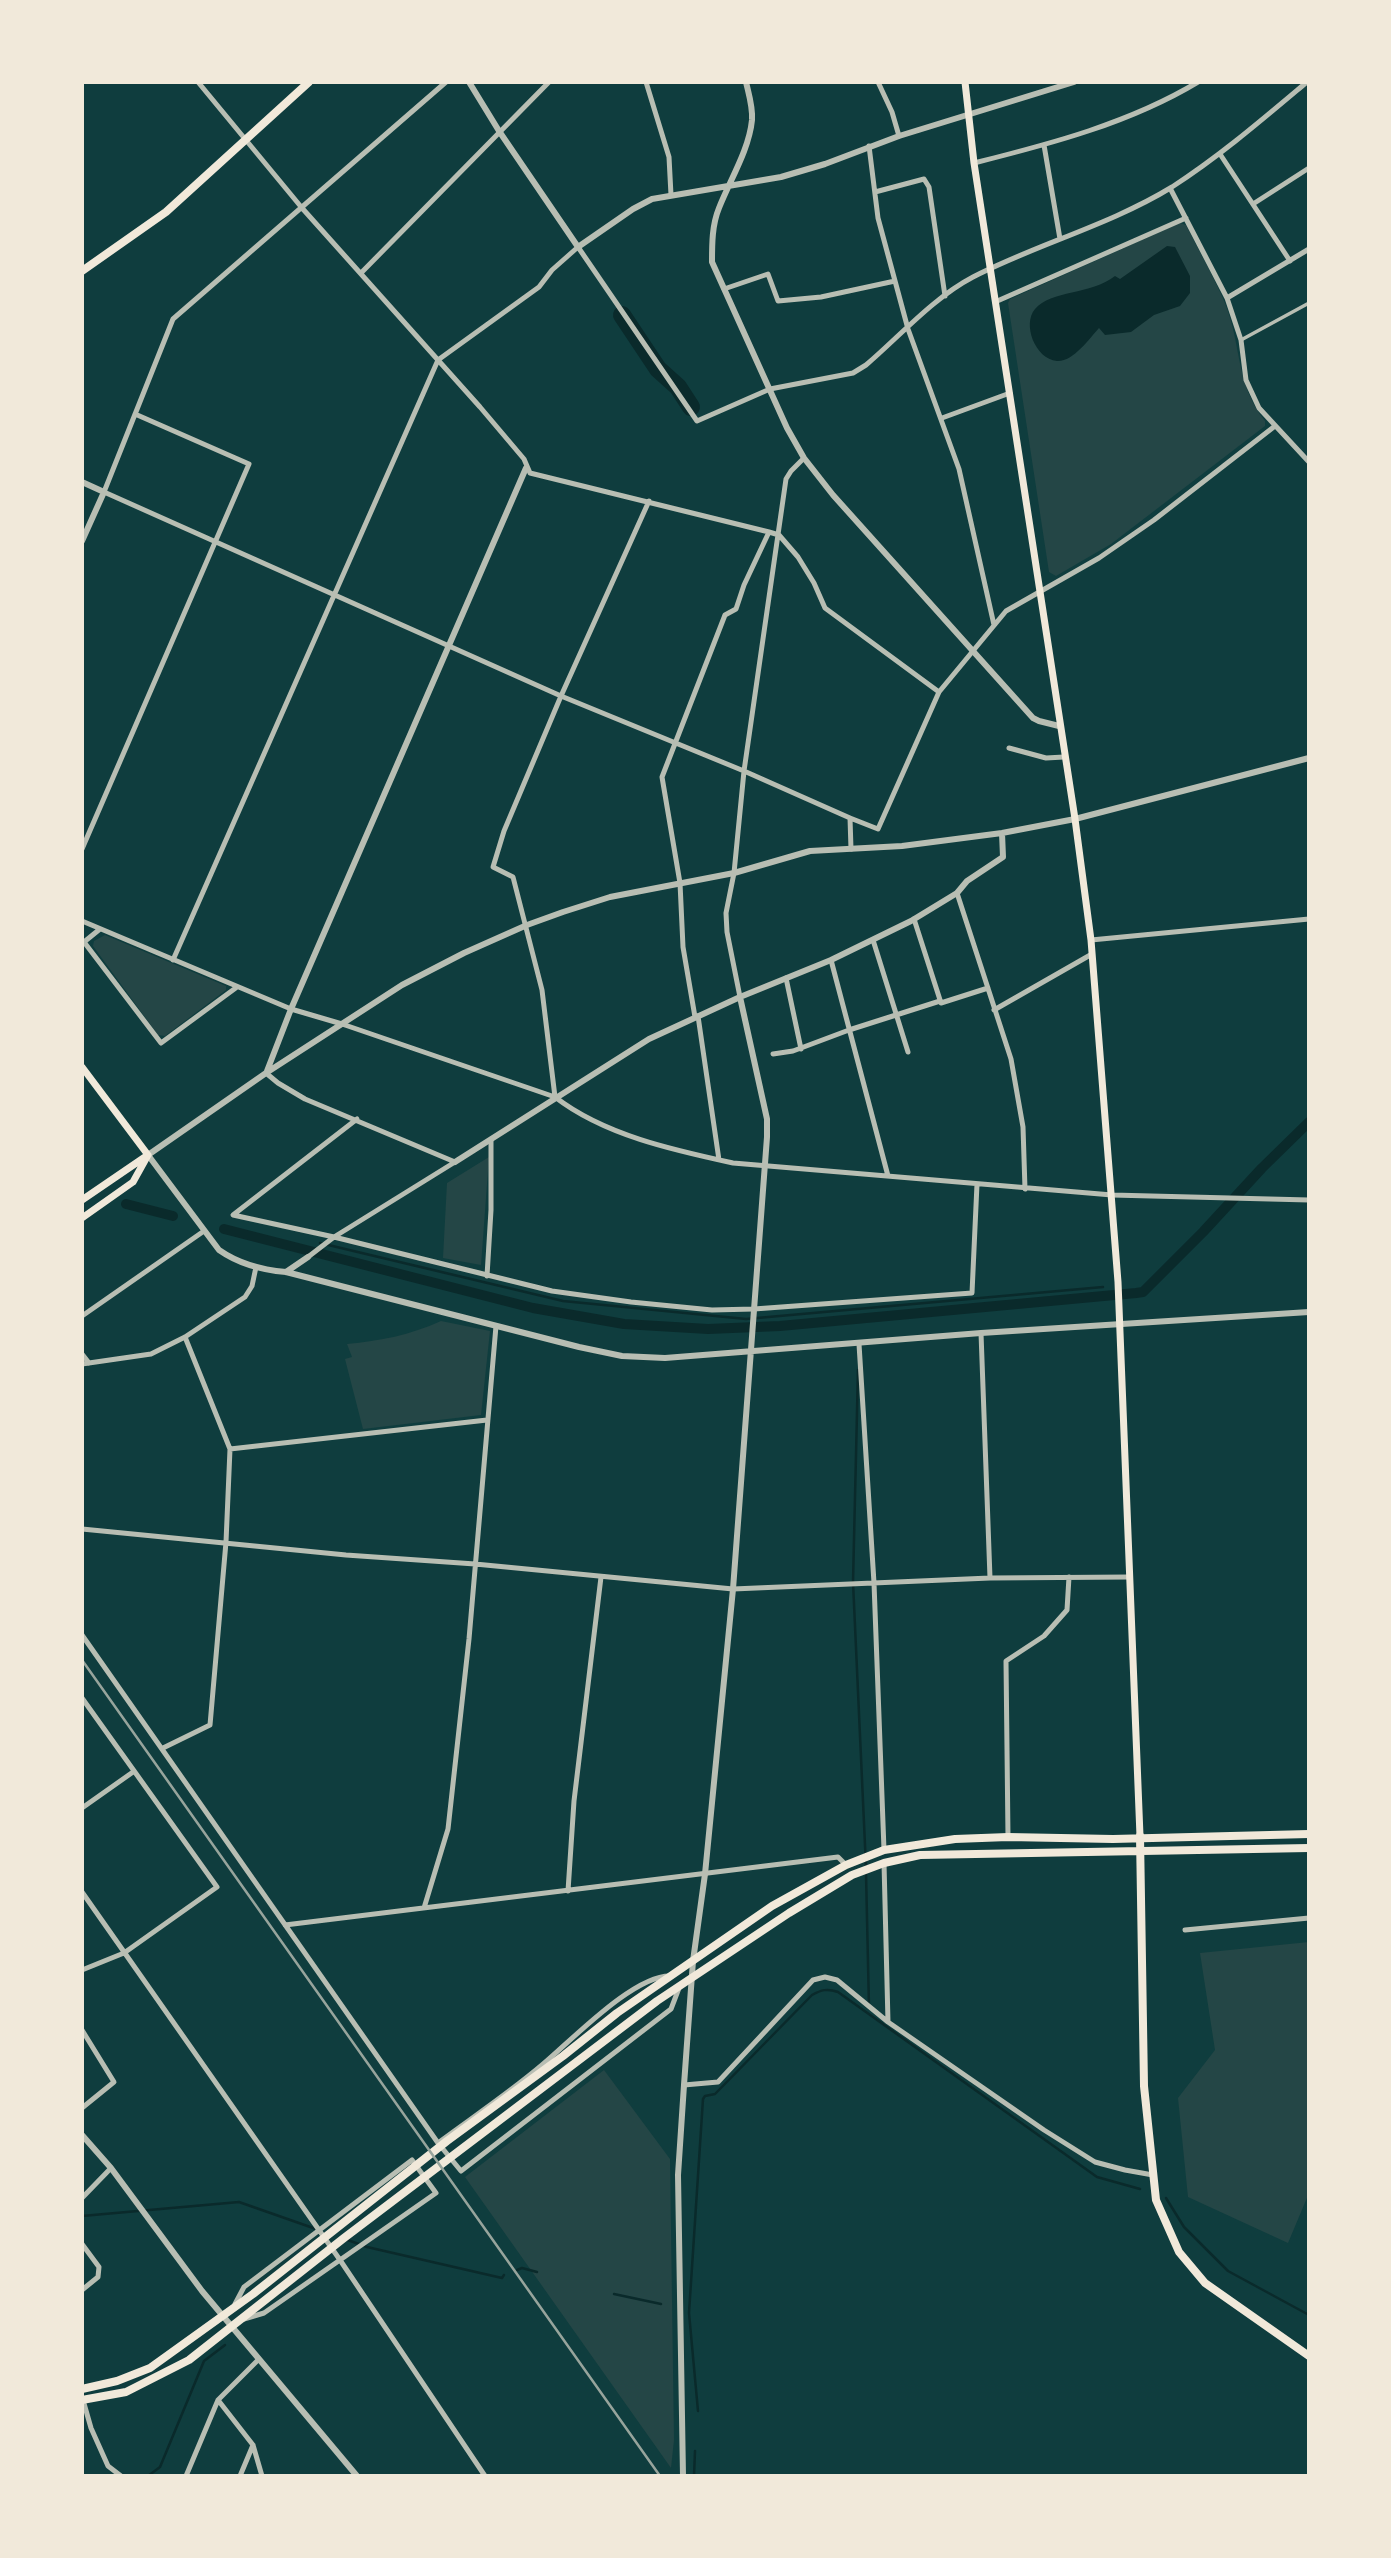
<!DOCTYPE html>
<html>
<head>
<meta charset="utf-8">
<style>
  body { margin:0 }
  #map { position:relative; width:1391px; height:2558px; overflow:hidden; background:#0f3d3e; font-family:Bitter,serif }
  canvas { display:block }
  .frame { position:absolute; inset:0; border:84px solid #f1e9da; pointer-events:none }
</style>
</head>
<body>
<div id="map">
<canvas width="1391" height="2558"></canvas>
<div class="frame"></div>
</div>
<script>
const g = document.querySelector('canvas').getContext('2d');
g.lineJoin = 'round';
function fillPath(path, color) { g.fillStyle = color; g.fill(path, 'evenodd'); }
function stroke(path, color, width, dash) { g.strokeStyle = color; g.lineWidth = width; g.lineCap = dash ? 'butt' : 'round'; g.setLineDash(dash || []); g.stroke(path); }
fillPath(new Path2D(`
  M1180,223L1186,225C1199,251 1214,277 1225,303C1242,346 1235,383 1265,421V426L1111,544L1056,576L1049,572L1008,303L1010,299Z
  M105,935L226,986V990L165,1036L158,1035L93,946L94,941Z
  M489,1157L481,1265L443,1258L447,1183Z
  M441,1321L490,1331L481,1415L363,1429L345,1359L352,1357L347,1344C380,1341 410,1335 441,1321Z
  M1309,1942V2193L1288,2243L1188,2197L1178,2098L1215,2050L1200,1953Z
  M604,2070L670,2159L674,2440L671,2468L465,2177Z`), '#244646');
fillPath(new Path2D(`
  M1167,246L1175,247L1190,276V293L1180,306L1154,315L1131,332L1105,335L1099,328C1089,339 1073,362 1057,361C1035,359 1022,324 1035,309C1051,290 1091,295 1115,276L1120,279Z`), '#0a2a2b');
stroke(new Path2D(`
  M320,1243L563,1301L746,1319L1103,1287
  M858,1370L853,1582L866,1867
  M866,1873L869,2007
  M1166,2198L1184,2227L1228,2271L1309,2315
  M82,2216L239,2202L316,2229
  M345,2239L367,2247L502,2278L504,2275
  M517,2270L522,2268L537,2272
  M614,2294L661,2304
  M698,2411L689,2313L703,2099L705,2096L715,2094L812,1995C821,1990 827,1988 838,1992L1097,2177L1140,2189
  M148,2476L160,2467L204,2361L225,2345
  M694,2476L695,2451`), '#0a2a2b', 2.5);
stroke(new Path2D(`
  M126,1204L173,1216
  M224,1229L533,1308L624,1324L708,1329L780,1326L1136,1293L1143,1292L1203,1232L1262,1168L1309,1122`), '#0a2a2b', 10);
stroke(new Path2D(`
  M622,315L658,369L678,387L691,407`), '#0a2a2b', 18);
stroke(new Path2D(`
  M1241,340L1309,303`), '#b8beb3', 3.5);
stroke(new Path2D(`
  M198,82L302,208L480,407L524,459L530,473L769,532L744,585L736,609L725,615L662,777L680,883L683,947L695,1017
  M446,82L173,319L104,492L561,696L744,771L850,818L851,849
  M646,82L669,157L671,195
  M878,82L892,112L899,136
  M1044,145L1060,239
  M869,146L878,218L908,329L959,469L994,625
  M1220,154L1290,261
  M974,163C1050,144 1130,123 1198,82
  M1170,188L1227,298L1241,340L1246,380L1259,408L1309,462
  M875,192L924,179L929,187L945,296
  M1253,204L1309,168
  M361,273L549,82
  M724,289L768,274L778,301L821,297L895,281
  M1227,298L1309,249
  M995,302L1186,218
  M942,418L1010,393
  M769,532L779,535L798,557L814,583L825,608L939,692
  M1009,748L1046,758L1064,757
  M850,818L878,829L939,692L1006,611L1099,558L1154,520L1275,426
  M82,849L249,464L135,414
  M957,893L1011,1059L1023,1127L1025,1189
  M914,919L941,1003L988,988
  M82,921L291,1009L342,1024L555,1097C604,1135 673,1150 733,1163L1112,1195L1309,1200
  M873,940L908,1052
  M1091,940L1309,919
  M84,942L161,1043L237,987
  M84,942L100,929
  M173,960L438,360L539,287L552,270L578,247L697,421L770,389L853,373L866,365C900,336 933,298 973,277C1037,244 1110,225 1172,187C1220,156 1263,119 1307,82
  M831,960L888,1176
  M786,978L801,1049
  M740,997L727,932L726,913L734,873L744,771L786,479L791,471L804,458
  M994,1010L1092,954
  M698,1016L719,1160
  M773,1054L793,1051L849,1030L940,1001
  M266,1073L278,1083L305,1099L455,1162
  M555,1097L542,990L513,877L493,867L504,831L561,696L649,501
  M357,1119L233,1215L334,1237L552,1291L631,1302L712,1310L754,1309L972,1293L977,1184
  M308,1257L334,1237L455,1162
  M487,1276L491,1210V1140
  M82,1316L204,1231
  M981,1333L990,1578
  M859,1344L874,1583L884,1850
  M82,1354L89,1363
  M82,1364L151,1354L185,1337L245,1297L252,1286L256,1267
  M230,1449L487,1420
  M82,1529L346,1555L475,1564L733,1589L990,1578L1129,1577
  M82,1635L438,2143
  M82,1698L217,1887L124,1953L82,1970
  M163,1748L210,1725L226,1542L230,1449L185,1337
  M82,1808L133,1772
  M1008,1837L1006,1661L1044,1636L1067,1610L1069,1577
  M884,1863L888,2022
  M568,1891L574,1801L601,1577
  M82,1892L340,2260L485,2476
  M424,1908L448,1829L469,1639L496,1326
  M285,1925L838,1857L846,1865
  M1185,1930L1309,1918
  M672,1976C635,1973 570,2042 542,2065C509,2093 473,2117 438,2143L461,2171L671,2009L679,1988
  M82,2030L114,2082L82,2108
  M684,2085L718,2082L813,1980L825,1977L837,1980L888,2022L1044,2130L1095,2162L1125,2170L1153,2175
  M82,2198L111,2168
  M82,2244L99,2267L98,2277L82,2290
  M235,2304L244,2287L412,2160L436,2193L264,2313L244,2319
  M83,2400L91,2428L108,2466L121,2476
  M218,2400L253,2445L262,2476
  M186,2476L218,2400L259,2359
  M240,2476L253,2445`), '#b8beb3', 5);
stroke(new Path2D(`
  M469,82L499,131L578,247L633,209L652,199L781,177L825,164L899,136L1074,82
  M746,82C749,95 753,107 752,120C749,150 730,180 719,208C712,225 712,244 712,262L787,428L804,458L833,495L1033,718L1039,721L1059,726
  M82,482L104,492L82,541
  M1309,758L1075,819L1002,833L902,846L810,851L734,873L610,897L563,912L527,925L464,953L402,985L266,1073L148,1155L219,1250C239,1264 262,1270 286,1272L579,1347L622,1356L665,1358L981,1333L1309,1312
  M267,1071L291,1009L526,468
  M455,1162L649,1039L740,997L831,960L911,921L957,893L967,881L1003,857L1002,833
  M286,1272L308,1257
  M82,2135L111,2168L202,2291L357,2476
  M683,2476L678,2175L684,2085L693,1961L705,1874L733,1589L767,1137V1119L740,997`), '#b8beb3', 6);
stroke(new Path2D(`
  M965,82L974,163L1075,819L1091,940L1118,1282L1140,1836
  M82,1067L148,1155
  M82,1200L145,1157
  M82,1218L133,1182L148,1155`), '#f1e9da', 7);
stroke(new Path2D(`
  M82,271L166,212L309,82
  M1140,1836L1144,2086L1156,2200L1179,2252L1205,2283L1309,2356
  M82,2389L117,2381L150,2368L253,2294L447,2141L563,2056L617,2013L772,1906L846,1865L884,1850L955,1839L1008,1837L1113,1839L1309,1834
  M82,2400L126,2392L189,2360L344,2238L657,2001L789,1913L852,1875L884,1863L920,1855L1309,1848`), '#f1e9da', 8);
stroke(new Path2D(`
  M82,1660L660,2476`), '#97a49c', 2.5);
</script>
</body>
</html>
